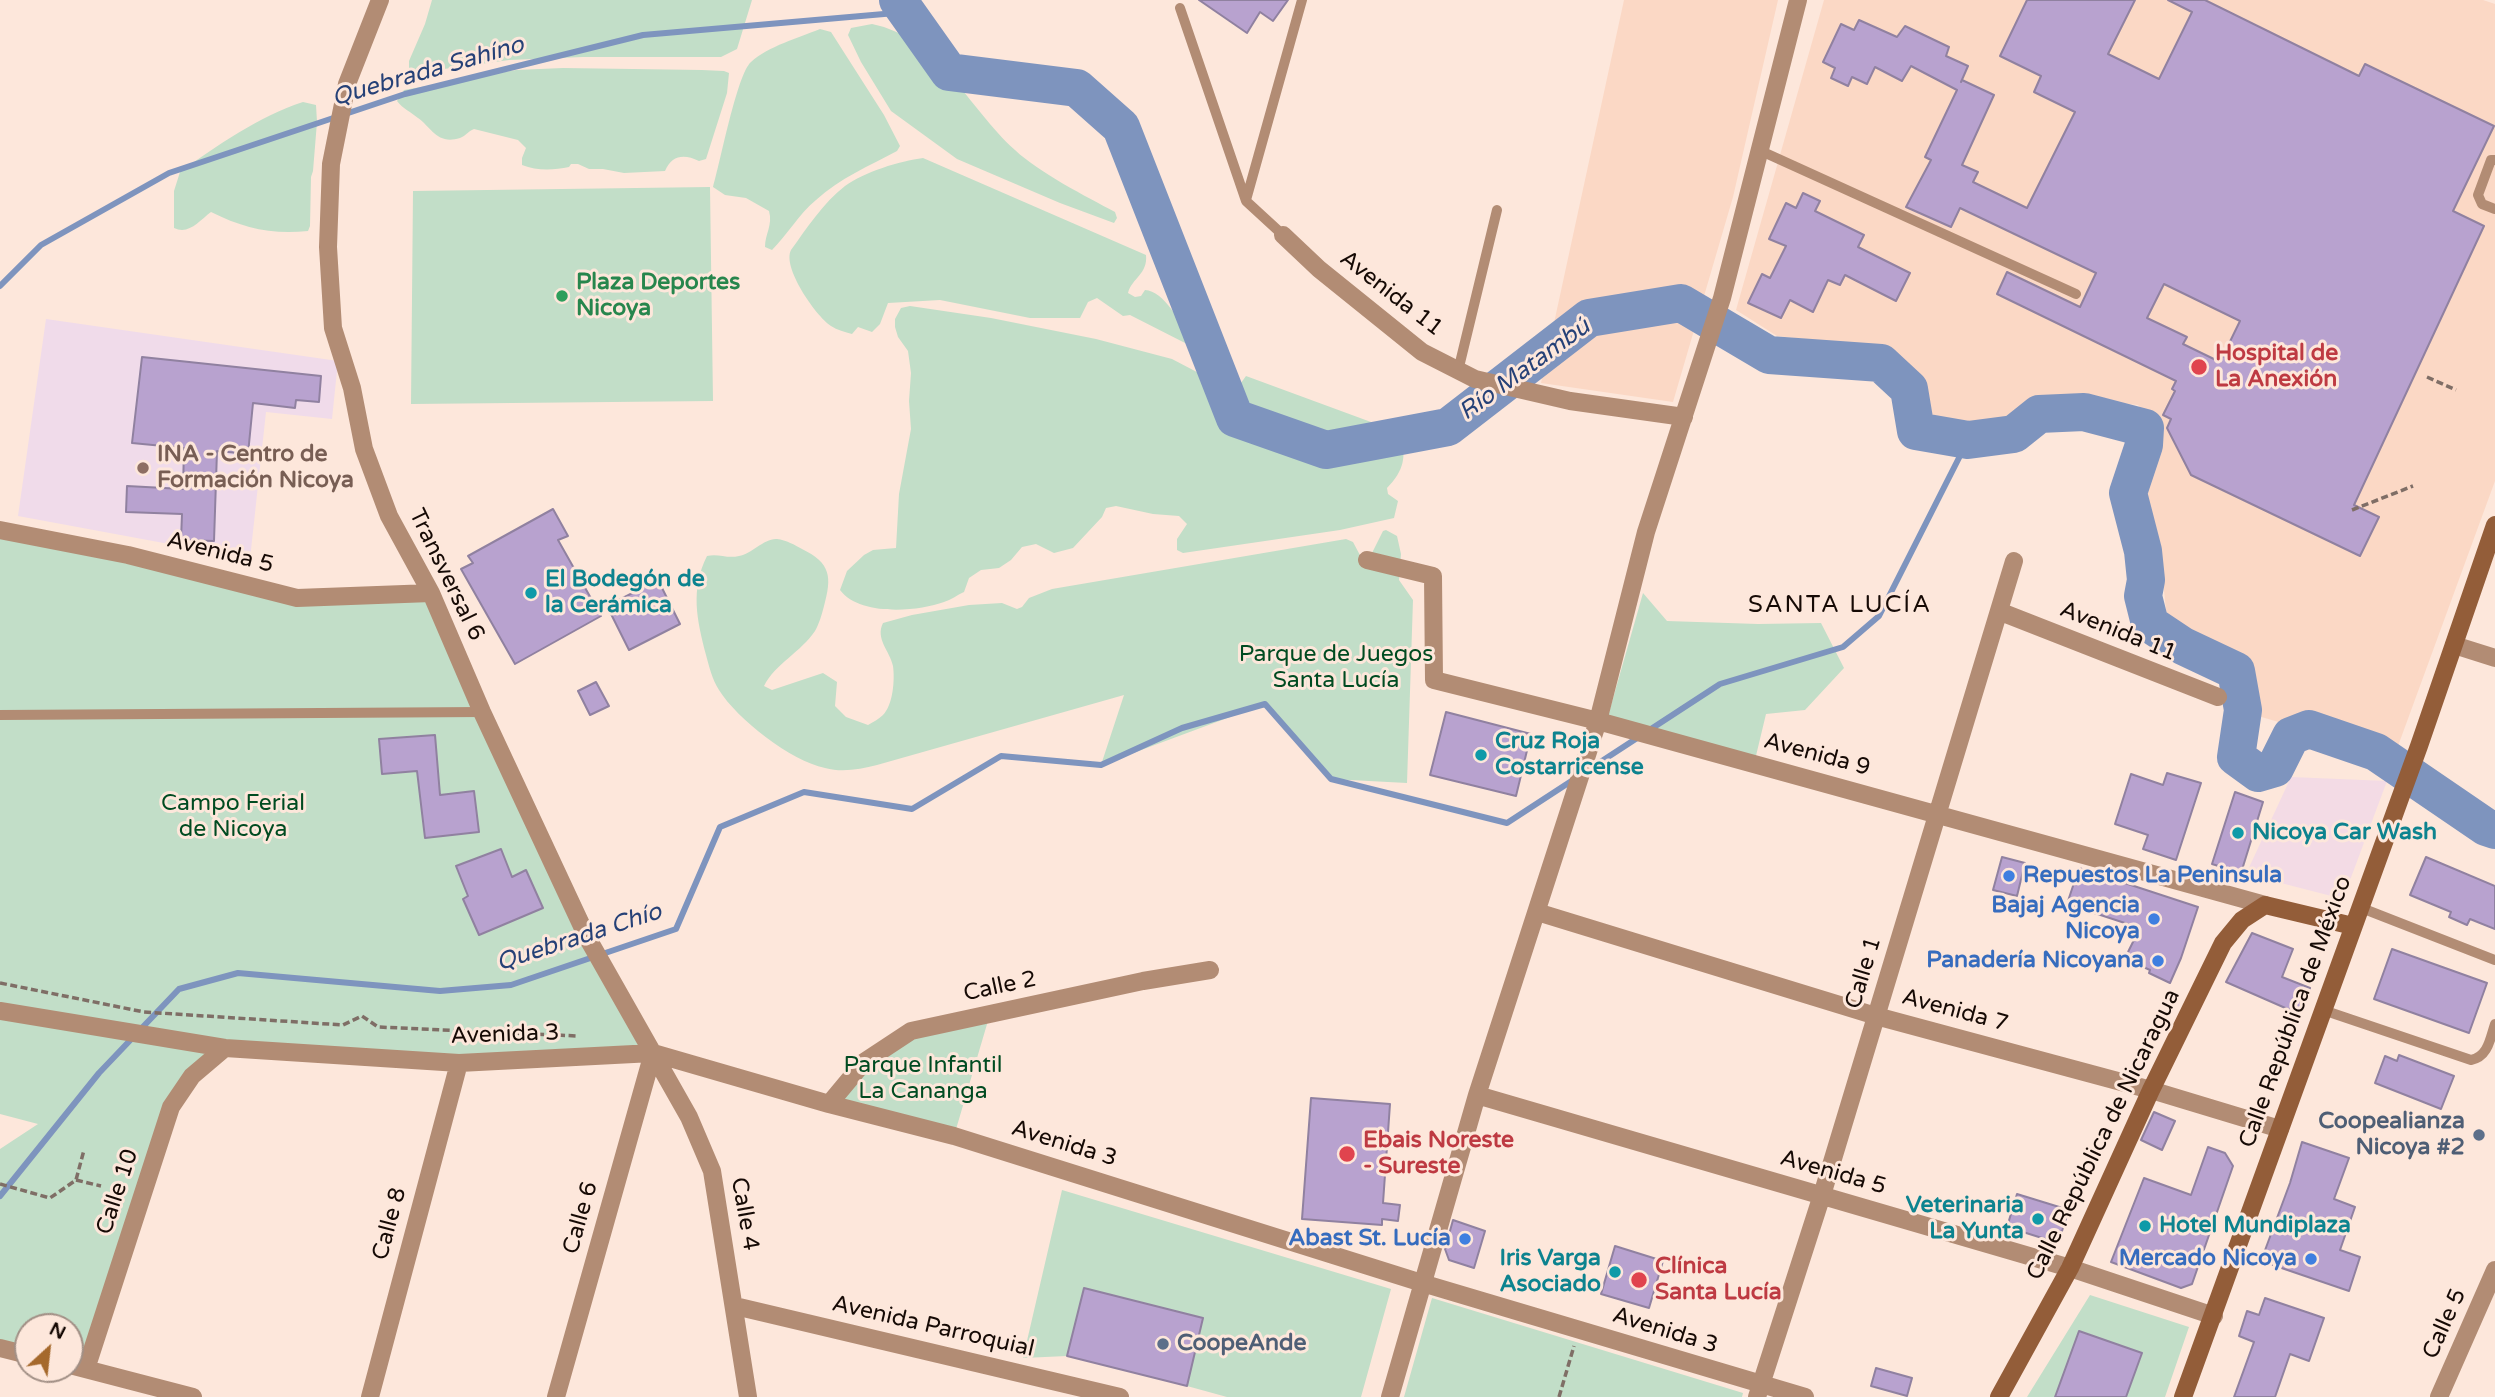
<!DOCTYPE html>
<html>
<head>
<meta charset="utf-8">
<style>
  body { margin:0 }
  #map { position:relative; width:2495px; height:1397px; overflow:hidden; background:#fde7db; font-family:"Varela Round",sans-serif }
  canvas { display:block }
  .north { position:absolute; left:14px; top:1313px; width:70px; height:70px; box-sizing:border-box; background:#fde7db; border:2px solid #a18f85; border-radius:50%; rotate:27deg; font-size:19px; font-weight:700; line-height:28px; text-align:center; color:#160a05 }
  .north::after { content:''; display:block; margin:auto; width:24px; height:32px; background:#a5692c; clip-path:polygon(50% 0,100% 100%,50% 72%,0 100%) }
</style>
</head>
<body>
<div id="map">
<canvas width="2495" height="1397"></canvas>
<div class="north">N</div>
</div>
<script>
const g = document.querySelector('canvas').getContext('2d');
g.lineJoin = 'round';
function fillPath(path, color) { g.fillStyle = color; g.fill(path, 'evenodd'); }
function stroke(path, color, width, dash) { g.strokeStyle = color; g.lineWidth = width; g.lineCap = dash ? 'butt' : 'round'; g.setLineDash(dash || []); g.stroke(path); }
function write(font, color, halo, rows, align = 'center') {
  g.font = font + ' "Varela Round",sans-serif'; g.lineWidth = 6; g.setLineDash([]); g.textBaseline = 'middle'; g.strokeStyle = halo; g.fillStyle = color; for (const [text, x, y, turn = 0] of rows) {
    g.save(); g.translate(x, y); g.rotate((+turn || 0) * Math.PI / 180); g.textAlign = isNaN(turn) ? turn : align; if (halo) g.strokeText(text, 0, 0); g.fillText(text, 0, 0); g.restore();
  }
}
fillPath(new Path2D(`
  M1624,0H1778L1733,197L1673,402L1541,383Z
  M1824,0H2483L2495,4V481L2398,746L2315,718L2282,723L2258,716L2255,677L2232,653L2167,619L2162,572L2145,492L2158,428L2138,405L2073,398L2030,403L2007,423L1933,419L1923,386L1883,348L1777,336L1736,310Z`), '#fbd8c5');
fillPath(new Path2D(`
  M2291,777L2387,781L2343,899L2246,874Z`), '#f3dbe5');
fillPath(new Path2D(`
  M46,319L338,361L332,419L266,412L250,559L18,516Z`), '#f0dbea');
fillPath(new Path2D(`
  M432,0H752L737,49L721,57H583L509,60L415,73L409,69V61L425,24Z
  M872,24C938,37 969,109 1015,150C1038,172 1087,197 1115,212L1117,218L1114,223L1060,203L957,159L891,111L861,62L848,35L851,28Z
  M820,29L831,32L884,115L900,146L897,151C869,166 840,178 816,200C799,214 787,235 772,250L765,247C765,234 773,225 769,211L746,198L725,195L713,187C720,164 737,74 751,62C769,46 798,38 820,29Z
  M563,68L702,70L724,71L729,73L727,93L706,159L699,161C684,154 672,155 665,171L624,173L603,169H589L578,164H571L569,167C554,170 537,171 522,165V158L526,148L518,140L474,129C468,131 466,136 460,138C437,145 432,128 418,118C411,112 403,109 397,101L404,90L516,70Z
  M303,102L316,105L317,122L313,171L311,177L310,226L308,231C272,235 243,228 211,212C199,221 189,235 174,228V191L180,172C217,146 259,116 303,102Z
  M923,158L1146,255C1148,274 1132,278 1128,293L1135,297L1141,296L1145,290C1164,291 1181,323 1190,339L1187,344L1130,315L1123,316L1097,298L1088,302L1080,318H1030L940,300L888,303L880,324L872,332L858,327L852,334C845,332 837,330 831,326C815,315 782,267 791,250C807,228 823,203 845,186C864,172 900,161 923,158Z
  M710,187L713,401L411,404L413,191Z
  M910,306L991,318L1096,339L1172,359L1214,381L1238,387L1246,376L1390,429L1400,434C1407,456 1404,471 1387,488L1388,494L1398,501L1394,518L1340,530L1183,553L1177,550V539L1187,524L1179,516L1153,514L1116,506L1106,508L1102,517L1073,548L1054,553L1036,544L1022,547L1011,560L999,568L981,570L969,578L964,592C957,595 951,600 944,602C917,612 859,616 840,590L847,571L864,555L873,550L896,548L899,494L911,429L909,401L911,373L908,351L898,337L895,327V319L901,308Z
  M1386,530L1397,536L1401,554L1399,580L1413,600L1407,783L1331,779L1265,704L1101,765L1124,695L877,765C860,769 843,773 825,768C791,761 737,719 719,690C712,679 709,666 706,655C697,620 690,590 707,556C718,553 727,559 739,556C752,554 764,538 777,539C786,540 795,545 802,549C831,563 832,577 824,606C822,614 819,624 815,631C801,652 775,664 764,686L772,690L823,673L837,682L835,706L846,717L868,725C873,722 879,719 883,715C893,705 895,680 893,666C890,651 875,639 883,623L912,615L969,605L1002,603L1017,609L1022,607L1029,598L1052,589L1346,539L1353,542L1362,559L1370,557L1383,531Z
  M0,534L297,598L431,593L653,1053L459,1063L225,1048L171,1107L86,1369L70,1365V1327H28V1355L0,1348V1149L38,1124L0,1114Z
  M1643,593L1667,621L1758,624L1821,623L1844,668L1805,710L1766,714L1754,764L1606,723Z
  M990,1014L954,1136L829,1104L911,1031Z
  M1062,1190L1391,1289L1361,1397H1227L1187,1386L1203,1318L1084,1288L1067,1356L1023,1358Z
  M2090,1295L2189,1327L2165,1397H2126L2142,1353L2079,1331L2055,1397H2027Z
  M1432,1298L1743,1393L1742,1397H1404Z`), '#c2dec8');
stroke(new Path2D(`
  M0,286L41,245L169,173L405,94L643,35L907,12
  M1585,772L1720,684L1843,647L1879,616L1968,440
  M0,1196L99,1073L179,989L238,973L440,991L511,985L676,929L720,827L804,792L912,809L1001,756L1101,765L1182,728L1265,704L1331,779L1507,823L1573,780`), '#7e94be', 6);
stroke(new Path2D(`
  M898,0L949,72L1077,88L1121,127L1235,418L1326,450L1448,427L1589,318L1681,303L1769,355L1881,363L1909,389L1916,431L1968,440L2014,434L2039,414L2084,412L2145,428L2144,445L2128,493L2143,551L2146,580L2143,596L2150,624L2183,646L2236,671L2243,710L2236,757L2258,773L2275,768L2291,736L2309,729L2376,752L2486,827L2495,830`), '#7e94be', 38);
const building = new Path2D(`
  M1199,0H1288L1273,21L1260,12L1247,33Z
  M2027,0H2135L2108,54L2159,79L2192,12L2168,0H2205L2359,76L2365,64L2494,126L2453,211L2484,226L2354,505L2379,517L2360,556L2191,475L2167,428L2171,419L2163,415L2175,391L2172,389L2176,381L1997,294L2007,272L2080,307L2096,273L1960,208L1951,227L1906,207L1931,160L1925,157L1957,90L1911,66L1902,81L1875,67L1867,84L1852,77L1848,86L1831,78L1835,68L1823,62L1841,24L1854,30L1859,20L1897,37L1905,26L1949,47L1946,56L1968,66L1961,82L1962,80L1994,95L1962,165L1978,172L1973,182L2027,208L2075,112L2034,92L2041,76L2000,56ZM2164,284L2240,321L2220,362L2183,344L2187,337L2147,318Z
  M1803,193L1820,201L1815,211L1864,235L1858,247L1910,273L1896,301L1845,275L1840,285L1828,280L1813,312L1790,300L1781,318L1748,303L1762,274L1770,278L1786,246L1769,239L1786,203L1796,208Z
  M142,357L321,376L319,402L296,400L295,408L253,403L248,454L217,451L214,541L181,540L182,514L126,512L127,486L183,489L184,448L132,443Z
  M553,509L568,536L558,540L601,616L515,664L461,569L473,563L468,556Z
  M658,580L680,624L629,650L607,606Z
  M596,682L609,706L590,715L578,691Z
  M1446,712L1531,734L1516,796L1430,775Z
  M435,735L440,795L474,791L479,832L425,838L417,771L382,774L379,739Z
  M2167,773L2201,783L2176,860L2143,849L2148,835L2115,824L2131,774L2163,785Z
  M2235,792L2263,802L2241,873L2212,864Z
  M501,849L512,877L526,870L543,908L479,935L463,899L468,896L456,866Z
  M2002,857L2025,863L2017,896L1993,890Z
  M2426,857L2495,886V929L2470,919L2467,925L2449,917L2451,912L2410,895Z
  M2079,868L2198,907L2181,958L2170,983L2149,973L2150,970L2141,966L2142,964L2126,956L2140,928L2067,904Z
  M2252,933L2293,949L2282,977L2310,988L2299,1014L2226,982Z
  M2392,949L2487,983L2469,1033L2374,999Z
  M2399,1055L2454,1076L2441,1109L2375,1083L2385,1056L2397,1061Z
  M1311,1098L1390,1104L1383,1203L1400,1205L1398,1221L1382,1219V1225L1302,1219Z
  M2154,1112L2175,1121L2162,1150L2141,1140Z
  M2302,1142L2349,1158L2334,1199L2355,1207L2340,1250L2360,1257L2349,1291L2261,1261L2290,1183Z
  M2208,1147L2225,1153L2233,1166L2192,1284L2181,1288L2111,1262L2144,1178L2191,1195Z
  M2017,1194L2069,1210L2058,1243L2007,1227Z
  M1453,1220L1485,1231L1474,1268L1449,1260L1445,1249Z
  M1615,1246L1663,1261L1649,1308L1601,1294Z
  M1084,1288L1203,1318L1187,1386L1067,1356Z
  M2265,1298L2324,1318L2309,1361L2290,1354L2275,1397H2234L2254,1342L2239,1336L2247,1311L2259,1315Z
  M2079,1331L2142,1353L2126,1397H2055Z
  M1876,1368L1912,1378L1907,1396L1871,1386Z`);
fillPath(building, '#b8a2cf');
stroke(building, '#9081a0', 2);
stroke(new Path2D(`
  M2427,377L2456,390
  M2352,510L2413,486
  M0,983L144,1012L343,1025L362,1016L378,1027L578,1036
  M76,1180L101,1186
  M0,1184L50,1198L76,1180L84,1150
  M1559,1397L1574,1346`), '#7f6e66', 3.5, [7, 3.5]);
stroke(new Path2D(`
  M1180,8L1246,201L1283,235
  M1761,151L2076,294
  M2495,160H2491L2478,195L2482,204L2495,209
  M1246,200L1302,0
  M1458,371L1497,210
  M0,715L482,712
  M2359,907L2495,960
  M2323,1010L2471,1060C2488,1057 2490,1039 2495,1024`), '#b28c74', 10);
stroke(new Path2D(`
  M380,0L347,84L331,164L328,247L333,328L352,388L364,449L389,516L431,593L482,712L587,937L689,1117L712,1171L748,1397
  M1283,235L1319,269L1422,352L1475,379L1570,401L1684,417
  M0,530L128,555L297,598L431,593
  M1367,560L1433,576L1434,680L1598,721L2265,905
  M2001,612L2218,697
  M2454,645L2495,658
  M1537,912L1876,1016L2151,1090L2280,1129
  M0,1011L225,1048L459,1063L653,1053L829,1104L954,1136L1422,1283L1805,1397
  M1477,1095L2070,1268L2214,1316
  M829,1104L864,1062L911,1031L1143,981L1210,970
  M735,1306L1120,1397
  M0,1348L28,1355
  M70,1365L193,1397
  M86,1369L171,1107L192,1076L225,1048
  M370,1397L459,1063
  M556,1397L653,1053
  M1390,1397L1477,1095L1598,721L1646,532L1722,298L1798,0
  M1757,1397L1822,1195L2014,561
  M2439,1397L2495,1270`), '#b28c74', 18);
stroke(new Path2D(`
  M1999,1397L2070,1268L2151,1090L2223,943L2242,920L2265,905L2353,926
  M2183,1397L2419,746L2495,525`), '#935d39', 18);
for (const [x, y, r, color] of [
  [562,296,7,"#2e9e5b"],
  [2199,367,9,"#e0444e"],
  [143,468,7,"#8d6e63"],
  [531,593,7,"#0f9aa8"],
  [1481,755,7,"#0f9aa8"],
  [2238,833,7,"#0f9aa8"],
  [2009,876,7,"#3f7fe0"],
  [2154,919,7,"#3f7fe0"],
  [2158,961,7,"#3f7fe0"],
  [2479,1135,7,"#5c6f8a"],
  [1347,1154,9,"#e0444e"],
  [2038,1219,7,"#0f9aa8"],
  [2145,1226,7,"#0f9aa8"],
  [1465,1239,7,"#3f7fe0"],
  [2311,1259,7,"#3f7fe0"],
  [1615,1272,7,"#0f9aa8"],
  [1639,1280,9,"#e0444e"],
  [1163,1344,7,"#5c6f8a"]
]) { const dot = new Path2D(); dot.arc(x, y, r, 0, 2 * Math.PI); g.fillStyle = color; g.fill(dot); stroke(dot, '#fde7db', 2.5); }
write('bold 23px', '#27864d', '#fde7db', [
  ["Plaza Deportes",576,283],
  ["Nicoya",576,309]
], 'left');
write('23px', '#160a05', '#fde7db', [
  ["Avenida 11",1391,294,38],
  ["Avenida 5",220,553,14],
  ["Transversal 6",446,575,64],
  ["Avenida 11",2118,632,22],
  ["Avenida 9",1817,755,15],
  ["Calle 1",1864,973,-73],
  ["Calle 2",1000,987,-12],
  ["Avenida 7",1955,1011,15],
  ["Calle República de México",2296,1012,-70],
  ["Avenida 3",505,1035,-2],
  ["Calle República de Nicaragua",2104,1135,-64],
  ["Avenida 3",1064,1144,17],
  ["Avenida 5",1833,1173,16],
  ["Calle 10",118,1192,-72],
  ["Calle 4",744,1214,80],
  ["Calle 6",581,1218,-74],
  ["Calle 8",390,1224,-75],
  ["Calle 5",2445,1324,-66],
  ["Avenida Parroquial",933,1327,13],
  ["Avenida 3",1665,1331,17]
]);
write('bold 23px', '#be3a42', '#fde7db', [
  ["Hospital de",2215,354],
  ["La Anexión",2215,380],
  ["Ebais Noreste",1363,1141],
  ["- Sureste",1363,1167],
  ["Clínica",1655,1267],
  ["Santa Lucía",1655,1293]
], 'left');
write('bold 23px', '#785e54', '#fde7db', [
  ["INA - Centro de",157,455],
  ["Formación Nicoya",157,481]
], 'left');
write('bold 23px', '#0d838f', '#fde7db', [
  ["El Bodegón de",545,580],
  ["la Cerámica",545,606],
  ["Cruz Roja",1495,742],
  ["Costarricense",1495,768],
  ["Nicoya Car Wash",2252,833],
  ["Veterinaria",2024,1206,"right"],
  ["La Yunta",2024,1232,"right"],
  ["Hotel Mundiplaza",2159,1226],
  ["Iris Varga",1601,1259,"right"],
  ["Asociado",1601,1285,"right"]
], 'left');
write('23px', '#004b21', '#fde7db', [
  ["Parque de Juegos",1336,655],
  ["Santa Lucía",1336,681],
  ["Campo Ferial",233,804],
  ["de Nicoya",233,830],
  ["Parque Infantil",923,1066],
  ["La Cananga",923,1092]
]);
write('bold 23px', '#366cbe', '#fde7db', [
  ["Repuestos La Peninsula",2023,876,"left"],
  ["Bajaj Agencia",2140,906],
  ["Nicoya",2140,932],
  ["Panadería Nicoyana",2144,961],
  ["Abast St. Lucía",1451,1239],
  ["Mercado Nicoya",2297,1259]
], 'right');
write('bold 23px', '#4e5e75', '#fde7db', [
  ["Coopealianza",2465,1122],
  ["Nicoya #2",2465,1148],
  ["CoopeAnde",1177,1344,"left"]
], 'right');
write('italic 24px', '#264177', '#fde7db', [
  ["Quebrada Sahíno",428,72,-16],
  ["Río Matambú",1525,370,-36],
  ["Quebrada Chío",579,938,-18]
]);
g.letterSpacing = '2px';
write('24px', '#160a05', '#fde7db', [
  ["SANTA LUCÍA",1840,606]
]);
g.letterSpacing = '0px';
</script>
</body>
</html>
